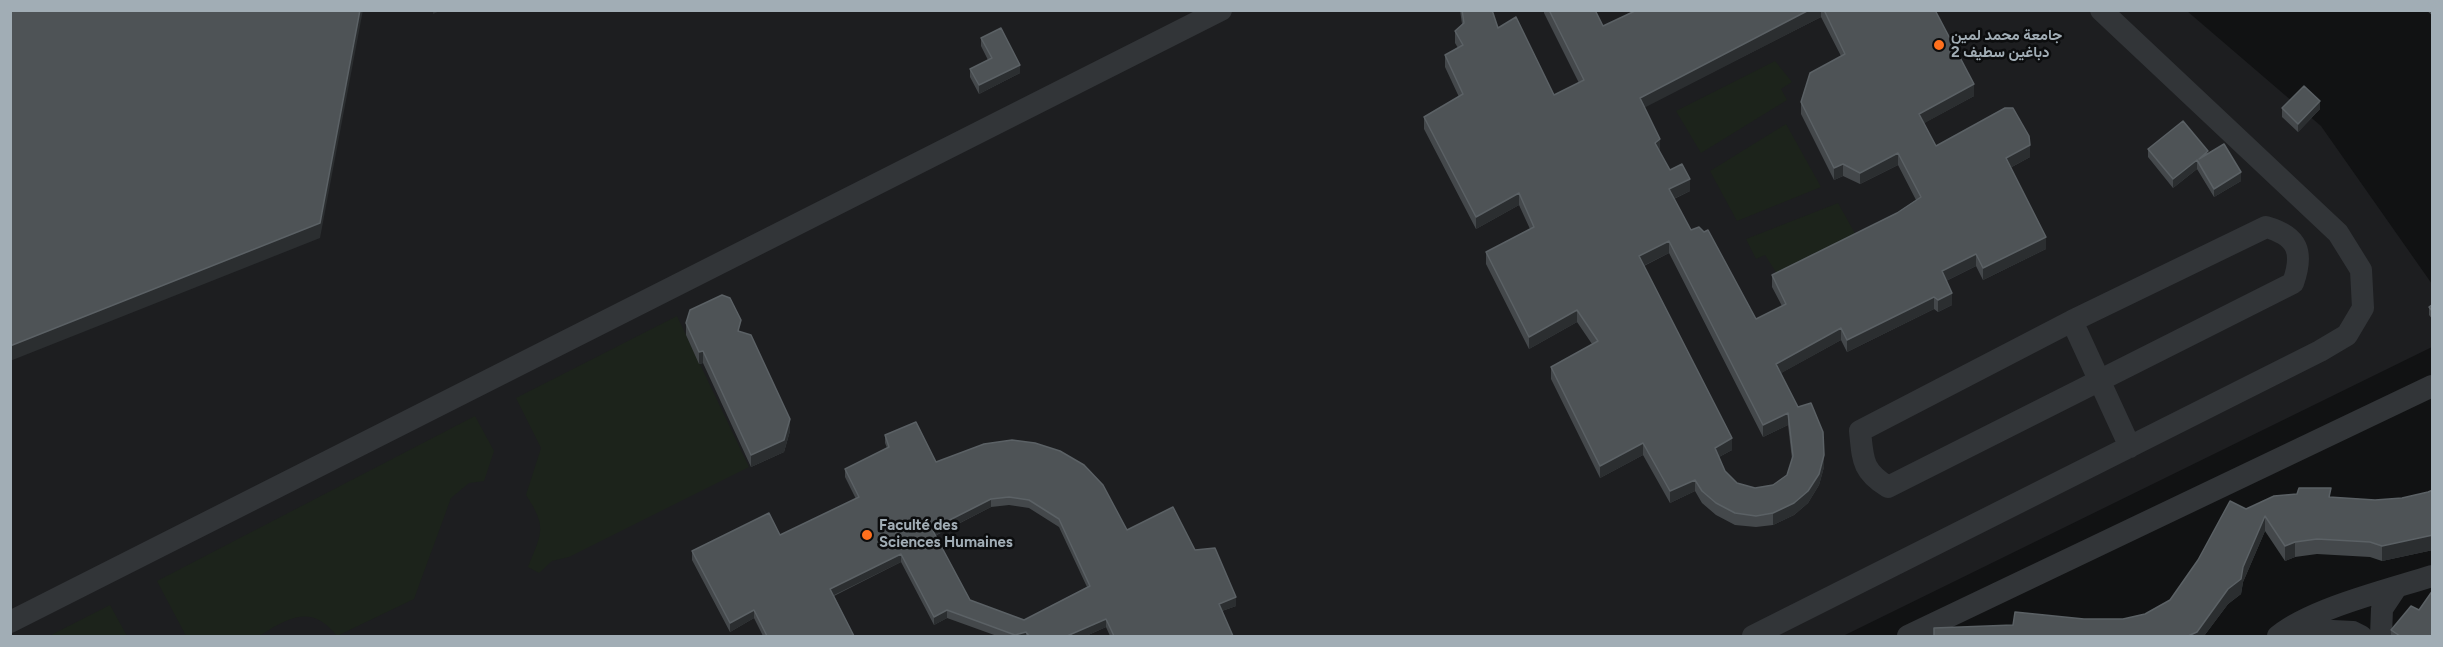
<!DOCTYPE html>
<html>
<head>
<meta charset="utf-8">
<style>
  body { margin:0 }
  #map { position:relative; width:2443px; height:647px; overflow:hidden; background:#111213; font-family:Figtree,sans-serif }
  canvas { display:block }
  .frame { position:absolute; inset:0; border:12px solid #a1adb5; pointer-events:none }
</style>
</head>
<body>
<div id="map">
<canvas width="2443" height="647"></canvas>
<div class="frame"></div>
</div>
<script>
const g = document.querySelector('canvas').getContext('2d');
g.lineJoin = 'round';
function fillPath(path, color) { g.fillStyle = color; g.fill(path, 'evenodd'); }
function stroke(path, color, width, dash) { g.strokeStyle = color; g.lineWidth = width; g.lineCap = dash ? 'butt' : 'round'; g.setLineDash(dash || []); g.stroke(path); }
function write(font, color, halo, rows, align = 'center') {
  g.font = font + ' Figtree,Vazirmatn,sans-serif'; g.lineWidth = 5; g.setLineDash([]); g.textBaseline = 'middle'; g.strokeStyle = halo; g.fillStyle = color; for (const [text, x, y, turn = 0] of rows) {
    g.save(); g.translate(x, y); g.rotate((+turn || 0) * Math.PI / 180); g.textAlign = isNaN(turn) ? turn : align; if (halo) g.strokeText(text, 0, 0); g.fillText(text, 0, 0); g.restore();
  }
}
fillPath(new Path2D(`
  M10,11H2187L2321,126L2432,284V347L1843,636H11Z`), '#1d1e20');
fillPath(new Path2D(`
  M1775,61L1792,82L1781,89L1787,100L1701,153L1676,111Z
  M1786,124L1821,187L1737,221L1710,171Z
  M1838,203L1857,237L1779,277L1765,255L1756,259L1746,239Z
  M677,316L749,467L569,557L552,561L539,573L528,567C541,534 548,528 526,495L541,448L516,398Z
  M475,416L494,451L484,481L469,483L451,498L414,599L337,636C316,610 299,613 272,628C267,631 261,636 256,636C233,640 208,637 186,636L157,581Z
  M110,605L127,636H49Z`), '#1c231b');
stroke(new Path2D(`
  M2266,227C2298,236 2304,252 2293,283L1888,487C1862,471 1863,460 1860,431L2072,321Z
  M2072,321L2130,447
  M10,622L1221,10
  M2292,629L2353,632L2361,636
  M1753,636L2320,351L2347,335L2363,308L2361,270L2338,233L2101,10
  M1908,636L2432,386
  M2278,636C2313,608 2388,590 2432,576
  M2381,636L2382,609L2396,588`), '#323538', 22);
fillPath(new Path2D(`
  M1460,10H1492L1498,28L1554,95L1579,83L1544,13V10H1595L1603,26L1637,10H1935L1974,96L1924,123L1936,146L2030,157L2010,168L2046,249L1983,280L1976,266L1946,281L1952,305L1938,312L1934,309L1847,352L1841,340L1781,373L1824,467L1819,485L1808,503L1794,515L1773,525L1756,527L1735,525L1716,515L1702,503L1695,491L1670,503L1643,455L1600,478L1551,379V367L1592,344L1577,322L1529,349L1486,264V252L1530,229L1519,205L1476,229L1424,129V117L1459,97L1445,67V55L1458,48L1455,43V31L1462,24ZM1821,17L1841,56L1801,102V114L1834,180L1843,176L1860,184L1898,165L1916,200L1897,213L1772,275V287L1782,306L1756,319L1691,230L1674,199L1690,191L1670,170L1659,152L1660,151L1644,107ZM1669,253L1763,437L1788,425L1792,459L1787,475L1773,485L1755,488L1737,483L1725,471L1719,457L1732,450L1644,266Z
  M2426,10H2433V16Z
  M981,38L1020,73L979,94L970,77V69L988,60L981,46Z
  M2282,108L2320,109L2298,132L2282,117Z
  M2148,149L2208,153L2241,181L2214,197L2197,169L2173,188L2148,157Z
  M2433,304V320L2429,315V307Z
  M686,323L741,332L790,431L784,452L751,467L703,363L699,364L686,335Z
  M885,435L936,462L1127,530L1195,550L1236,606L1222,611L1233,636H1110L1106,627L1086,636H997L947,618L934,625L901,562L834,596L854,636H763L754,618L730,632L692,560V551L780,535L856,499L845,477V469L887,448L885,443ZM1009,505L1029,508L1059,527L1087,587L1024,620L970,600L935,536L991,507Z
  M2433,490V550L2382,561L2370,557L2317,554L2295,557L2285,561L2265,531L2243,582L2241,594L2228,604L2204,636L2013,625L2084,619H2123L2145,614L2170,600L2246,509L2331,497L2375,500L2402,498L2428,492Z
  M2419,610L2433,636H2391V630Z`), '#44484b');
fillPath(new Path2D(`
  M360,10H363L320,238L10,361V346Z
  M433,10H442L433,14Z
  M1809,10H1821V17L1640,110V98Z
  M1020,65V73L979,94V85Z
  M1974,84V96L1919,126V114Z
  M2320,101V109L2298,132V124Z
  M1660,139V151L1655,155V143Z
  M2030,145V157L2006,170V158Z
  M1898,153V165L1860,184V173Z
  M2197,160V169L2173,188V179Z
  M1843,164V176L1834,180V168Z
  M2241,172V181L2214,197V189Z
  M1690,179V191L1669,201V189Z
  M1519,193V205L1476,229V217Z
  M2046,237V249L1983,280V268Z
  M1669,241V253L1639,268V256Z
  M1976,254V266L1942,283V271Z
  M1952,293V305L1938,312V300Z
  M1934,297V309L1847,352V340Z
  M1577,310V322L1529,349V337Z
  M1841,328V340L1776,376V364Z
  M703,351V363L699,364V352Z
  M1788,413V425L1763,437V425Z
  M790,419V431L784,452L751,467V455Z
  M1732,438V450L1715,459V448Z
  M1643,443V455L1600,478V466Z
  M1824,455V467L1819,485L1808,503L1794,515L1773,525V513Z
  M1695,480V491L1670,503V491Z
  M991,499V507L932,537V529Z
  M2265,516V531L2243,582L2241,594L2228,604L2204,636H2188L2243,567Z
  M2433,535V550L2382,561V546Z
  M2295,542V557L2285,561V546Z
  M901,554V562L830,597V589Z
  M1236,597V606L1219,612V604Z
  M754,610V618L730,632V623Z
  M947,610V618L934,625V617Z
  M1106,619V627L1086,636H1067Z
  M1026,632V636H1015V635Z`), '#2b2e30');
const building = new Path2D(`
  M10,10H360L320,223L10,346Z
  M1462,10H1492L1498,28L1516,17L1554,95L1584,80L1549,10H1595L1603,26L1637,10H1809L1640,98L1660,139L1655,143L1670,170L1682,164L1690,179L1669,189L1691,230L1699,227L1704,232L1708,230L1756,319L1786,304L1772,275L1897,213L1921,197L1898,153L1860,173L1843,164L1834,168L1801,102L1810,73L1845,54L1824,10H1935L1974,84L1919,114L1936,146L2005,108H2013L2029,136L2030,145L2006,158L2046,237L1983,268L1976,254L1942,271L1952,293L1938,300L1934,297L1847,340L1841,328L1776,364L1798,407L1811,403L1823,432L1824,455L1819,474L1808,491L1794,503L1773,513L1756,516L1735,513L1716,503L1702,491L1695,480L1670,491L1643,443L1600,466L1551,367L1598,341L1577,310L1529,337L1486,252L1534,227L1519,193L1476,217L1424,117L1463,94L1445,55L1463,45L1455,31L1464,23ZM1669,241L1763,425L1788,413L1793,456L1787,475L1773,485L1755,488L1737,483L1725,471L1715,448L1732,438L1639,256Z
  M1001,28L1020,65L979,85L970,69L992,58L981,38Z
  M2304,86L2320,101L2298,124L2282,108Z
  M2183,121L2208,151L2199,159L2224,144L2241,172L2214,189L2197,160L2173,179L2148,149Z
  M722,295L730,298L741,320L738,331L751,335L790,419L784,440L751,455L703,351L699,352L686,323L690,310Z
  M2433,304V312L2429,307Z
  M916,422L936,462L984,444L1012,440L1035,443L1060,451L1084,465L1103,485L1127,530L1173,507L1195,550L1215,548L1236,597L1219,604L1233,636H1114L1106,619L1067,636H1029L1026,632L1015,635L947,610L934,617L901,554L830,589L854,636H767L754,610L730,623L692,551L769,513L780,535L859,497L845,469L889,447L885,435ZM1009,497L1029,500L1059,519L1090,586L1024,620L970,600L932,529L991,499Z
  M2299,488H2331L2329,497L2375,500L2402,498L2428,492L2433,490V535L2382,546L2370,542L2317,539L2295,542L2285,546L2265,516L2243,567L2241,579L2228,589L2197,632L2188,636H1934V628L2013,625L2015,612L2084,619H2123L2145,614L2170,600L2198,560L2230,501L2246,509L2274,496L2297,494Z
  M2433,590V636H2400L2391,630L2411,606L2419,610Z`);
fillPath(building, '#4e5356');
stroke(building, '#5b6165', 1.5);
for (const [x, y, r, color] of [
  [1939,45,6,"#ff701d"],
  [867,535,6,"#ff701d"]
]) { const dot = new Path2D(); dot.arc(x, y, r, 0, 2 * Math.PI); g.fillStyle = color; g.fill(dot); stroke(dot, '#0c0d0e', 2); }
write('bold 15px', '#a1adb5', '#0c0d0e', [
  ["جامعة محمد لمين",1951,36],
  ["دباغين سطيف 2",1951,53],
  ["Faculté des",879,526],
  ["Sciences Humaines",879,543]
], 'left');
</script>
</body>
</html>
